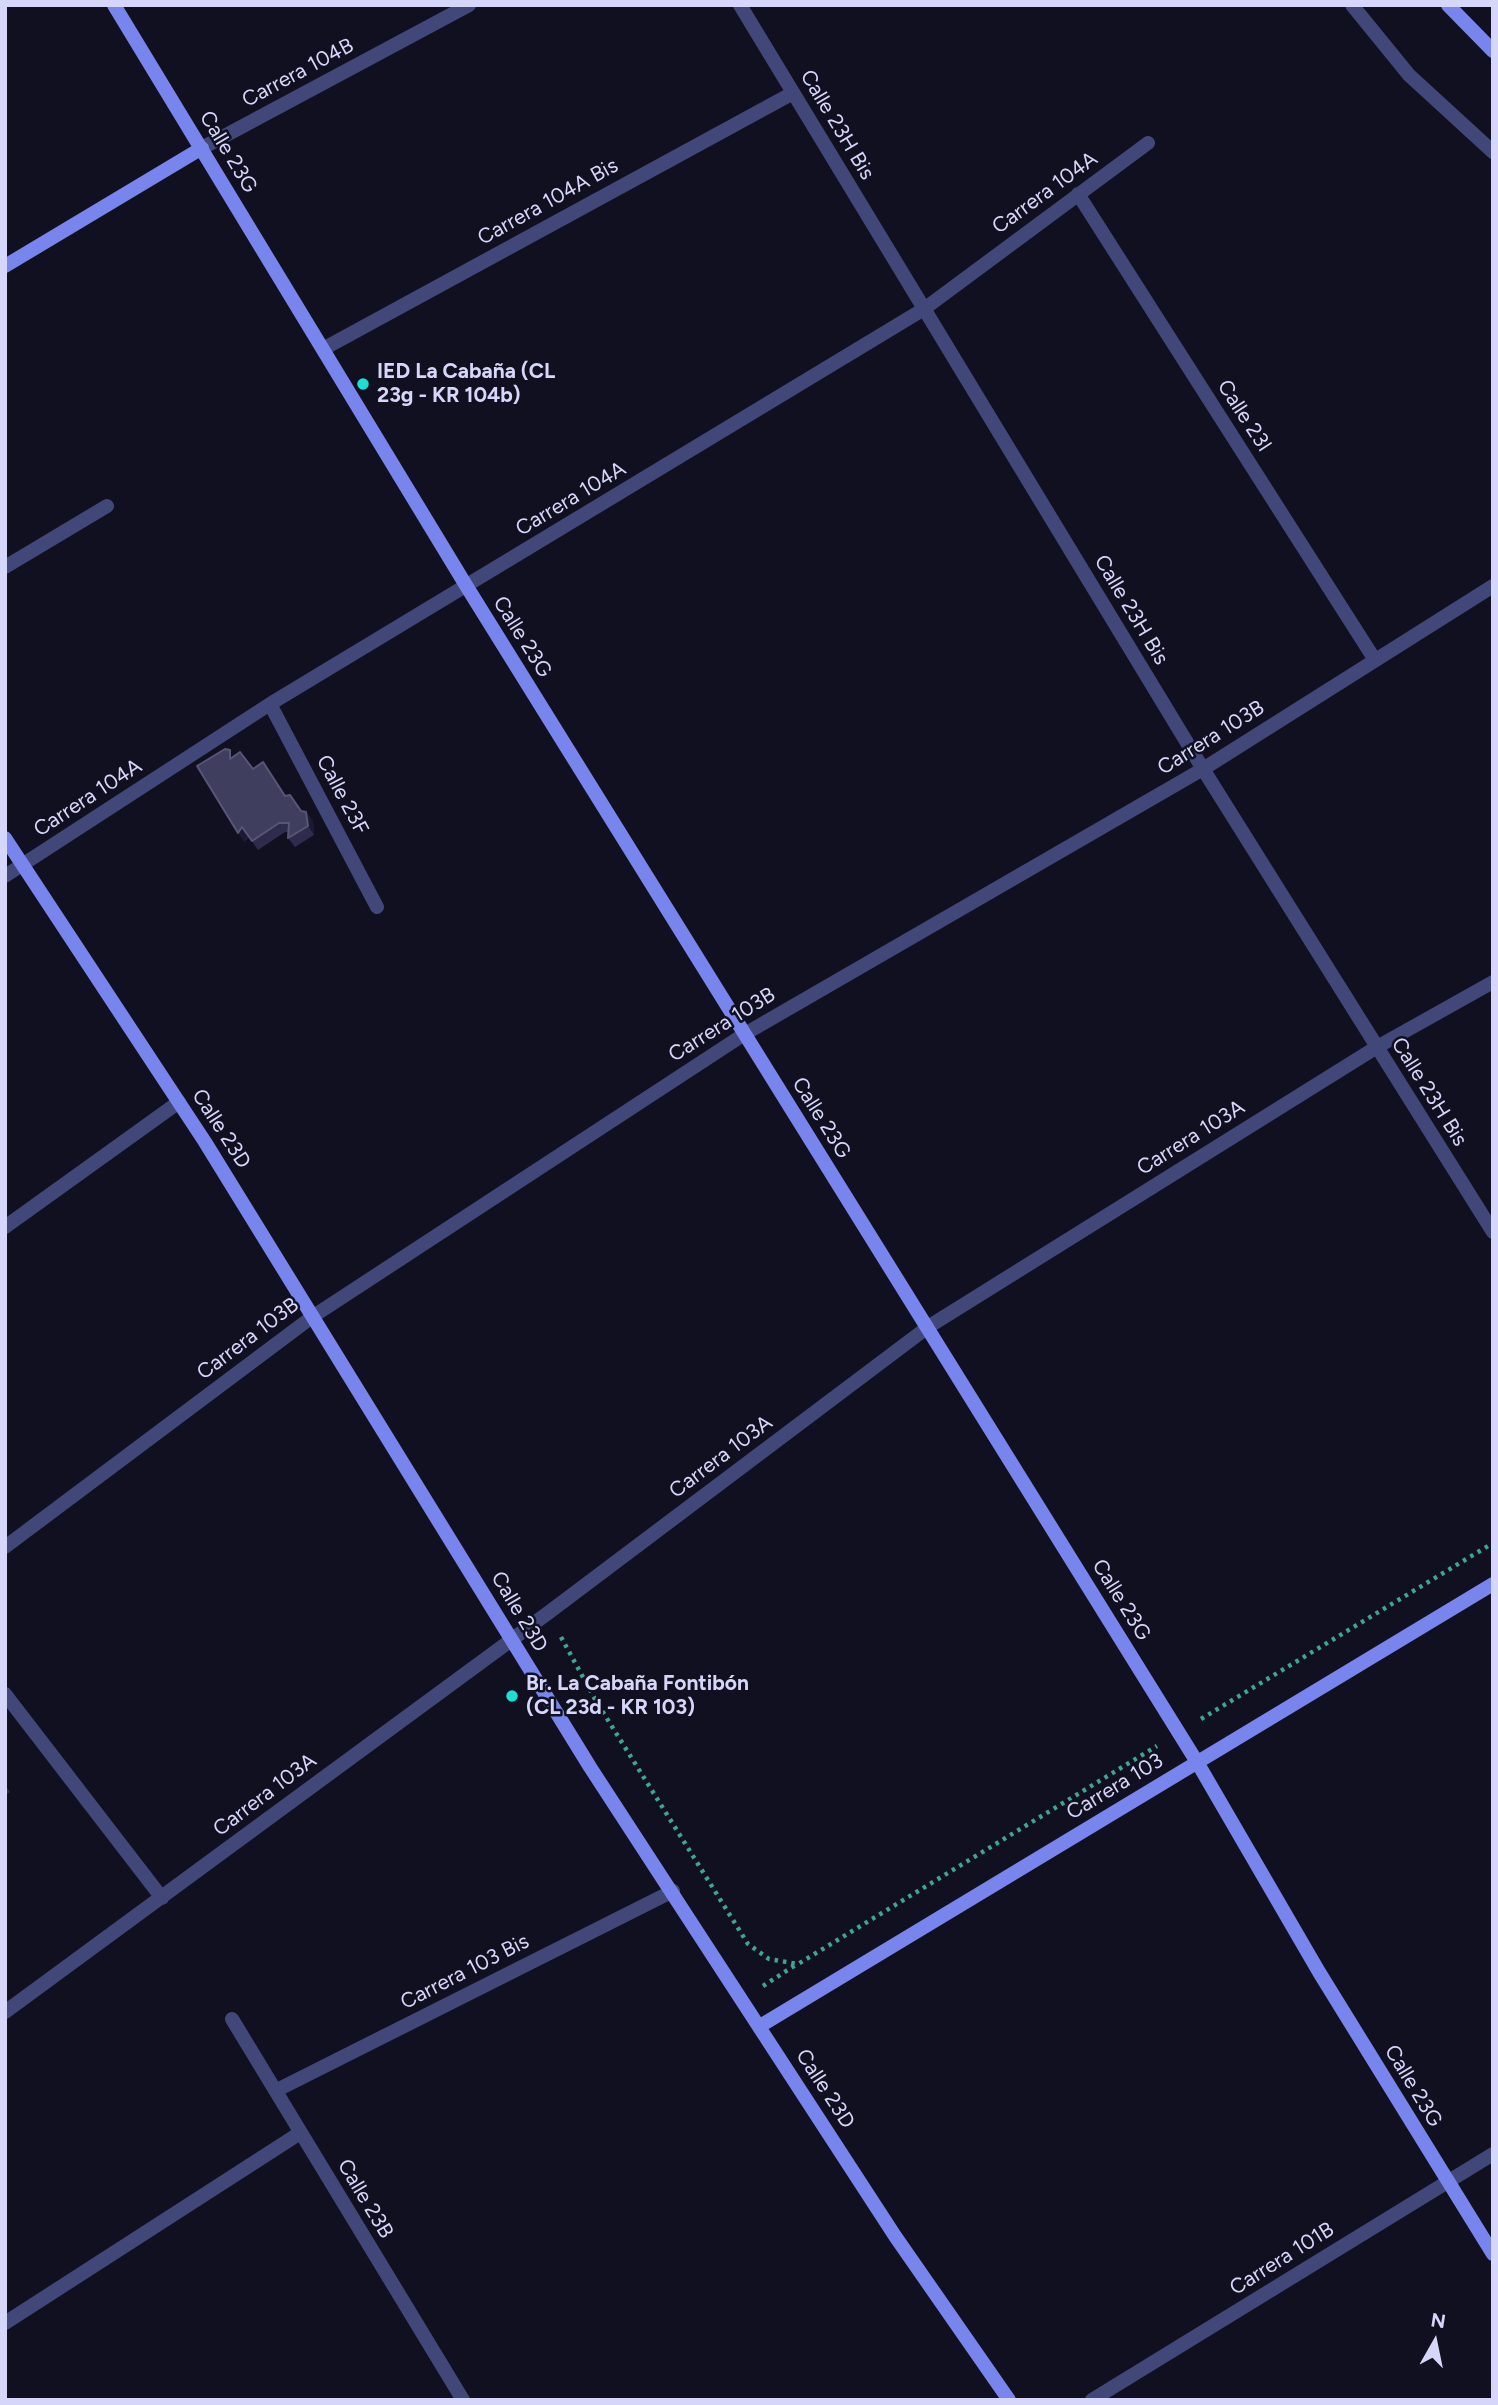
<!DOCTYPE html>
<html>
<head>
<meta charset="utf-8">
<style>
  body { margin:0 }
  #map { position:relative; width:1498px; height:2405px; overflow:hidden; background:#111020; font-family:Figtree,sans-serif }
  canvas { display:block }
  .frame { position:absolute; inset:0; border:7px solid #d5d6fa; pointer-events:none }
  .north { position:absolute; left:1400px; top:2307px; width:70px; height:70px; -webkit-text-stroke:5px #111020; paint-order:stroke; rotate:9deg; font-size:19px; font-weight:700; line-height:28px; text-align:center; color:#d5d6fa }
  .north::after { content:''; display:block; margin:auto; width:24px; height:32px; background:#d5d6fa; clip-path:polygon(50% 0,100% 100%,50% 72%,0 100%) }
</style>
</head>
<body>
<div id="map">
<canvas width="1498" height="2405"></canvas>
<div class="frame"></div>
<div class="north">N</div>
</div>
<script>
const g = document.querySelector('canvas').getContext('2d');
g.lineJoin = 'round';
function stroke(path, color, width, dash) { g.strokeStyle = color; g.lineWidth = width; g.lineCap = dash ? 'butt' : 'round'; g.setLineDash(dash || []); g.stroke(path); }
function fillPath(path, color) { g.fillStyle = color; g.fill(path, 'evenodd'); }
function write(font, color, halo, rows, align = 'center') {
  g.font = font + ' Figtree,sans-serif'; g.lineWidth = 5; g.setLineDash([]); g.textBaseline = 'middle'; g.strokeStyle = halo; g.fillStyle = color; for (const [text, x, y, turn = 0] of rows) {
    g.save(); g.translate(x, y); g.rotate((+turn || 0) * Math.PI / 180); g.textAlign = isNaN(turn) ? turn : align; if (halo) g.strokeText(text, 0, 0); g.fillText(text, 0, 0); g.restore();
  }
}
stroke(new Path2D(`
  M561,1637L596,1701L748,1944L769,1959L798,1964L1157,1746
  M1201,1719L1493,1543
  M763,1986L797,1964`), '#3da590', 4.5, [3.5, 5]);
stroke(new Path2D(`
  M1352,5L1409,75L1493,152
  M5,1227L179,1102`), '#414779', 14);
stroke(new Path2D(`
  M740,5L1203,769L1493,1232
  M202,148L469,5
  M1078,194L1375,660
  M323,349L793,93
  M5,567L107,506
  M270,704L377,907
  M5,876L270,704L924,309L1148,143
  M5,1547L312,1317L743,1035L1203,769L1493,586
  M5,1694L162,1898
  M5,2012L548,1613L928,1327L1377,1047L1493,982
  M232,2019L463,2400
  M277,2090L673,1891
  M5,2323L300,2133
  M1092,2400L1493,2154`), '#414779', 14);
stroke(new Path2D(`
  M114,5L467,587L1197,1762L1319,1972L1493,2254
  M1448,5L1493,51
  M5,266L202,148
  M5,838L205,1142L590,1767L895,2236L1009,2400
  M760,2026L1493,1584`), '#7885ed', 14);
fillPath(new Path2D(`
  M235,756L286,796L302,811L306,812L313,821L314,835L295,847L288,838L289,832H285L258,850L249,837L244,842Z
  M5,1785L10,1792L5,1795Z`), '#2e2c4c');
fillPath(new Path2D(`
  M306,812L313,821L314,835L308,826Z
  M242,827L249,836L244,842L238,833Z`), '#1b1933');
const building = new Path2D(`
  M225,749L230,750V759L240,752L253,769L263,762L285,796L290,795L301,811L306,812L308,826L288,838L289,823H279L252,841L242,827L238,833L197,766Z`);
fillPath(building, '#403e5f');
stroke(building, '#575677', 2);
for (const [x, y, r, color] of [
  [363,384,7,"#1dded6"],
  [512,1696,7,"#1dded6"]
]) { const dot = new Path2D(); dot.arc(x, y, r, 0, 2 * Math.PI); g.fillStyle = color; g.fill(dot); stroke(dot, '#111020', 2.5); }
write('21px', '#d5d6fa', '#111020', [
  ["Carrera 104B",298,73,-28],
  ["Calle 23H Bis",837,125,59],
  ["Calle 23G",228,152,59],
  ["Carrera 104A",1045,193,-36],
  ["Carrera 104A Bis",548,202,-29],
  ["Calle 23I",1244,416,57],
  ["Carrera 104A",571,499,-31],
  ["Calle 23H Bis",1131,610,59],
  ["Calle 23G",522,637,58],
  ["Carrera 103B",1211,738,-32],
  ["Calle 23F",342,795,62],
  ["Carrera 104A",88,798,-33],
  ["Carrera 103B",722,1025,-32],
  ["Calle 23H Bis",1429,1092,58],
  ["Calle 23G",821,1118,58],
  ["Calle 23D",221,1129,57],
  ["Carrera 103A",1191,1138,-32],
  ["Carrera 103B",248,1339,-37],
  ["Carrera 103A",721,1457,-37],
  ["Calle 23G",1121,1600,58],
  ["Calle 23D",519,1612,59],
  ["Carrera 103",1115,1787,-31],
  ["Carrera 103A",265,1795,-37],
  ["Carrera 103 Bis",465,1972,-27],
  ["Calle 23G",1413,2086,59],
  ["Calle 23D",825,2089,57],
  ["Calle 23B",365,2199,59],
  ["Carrera 101B",1282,2259,-32]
]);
write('bold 21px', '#d5d6fa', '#111020', [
  ["IED La Cabaña (CL",377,372],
  ["23g - KR 104b)",377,396],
  ["Br. La Cabaña Fontibón",526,1684],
  ["(CL 23d - KR 103)",526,1708]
], 'left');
</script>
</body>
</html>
